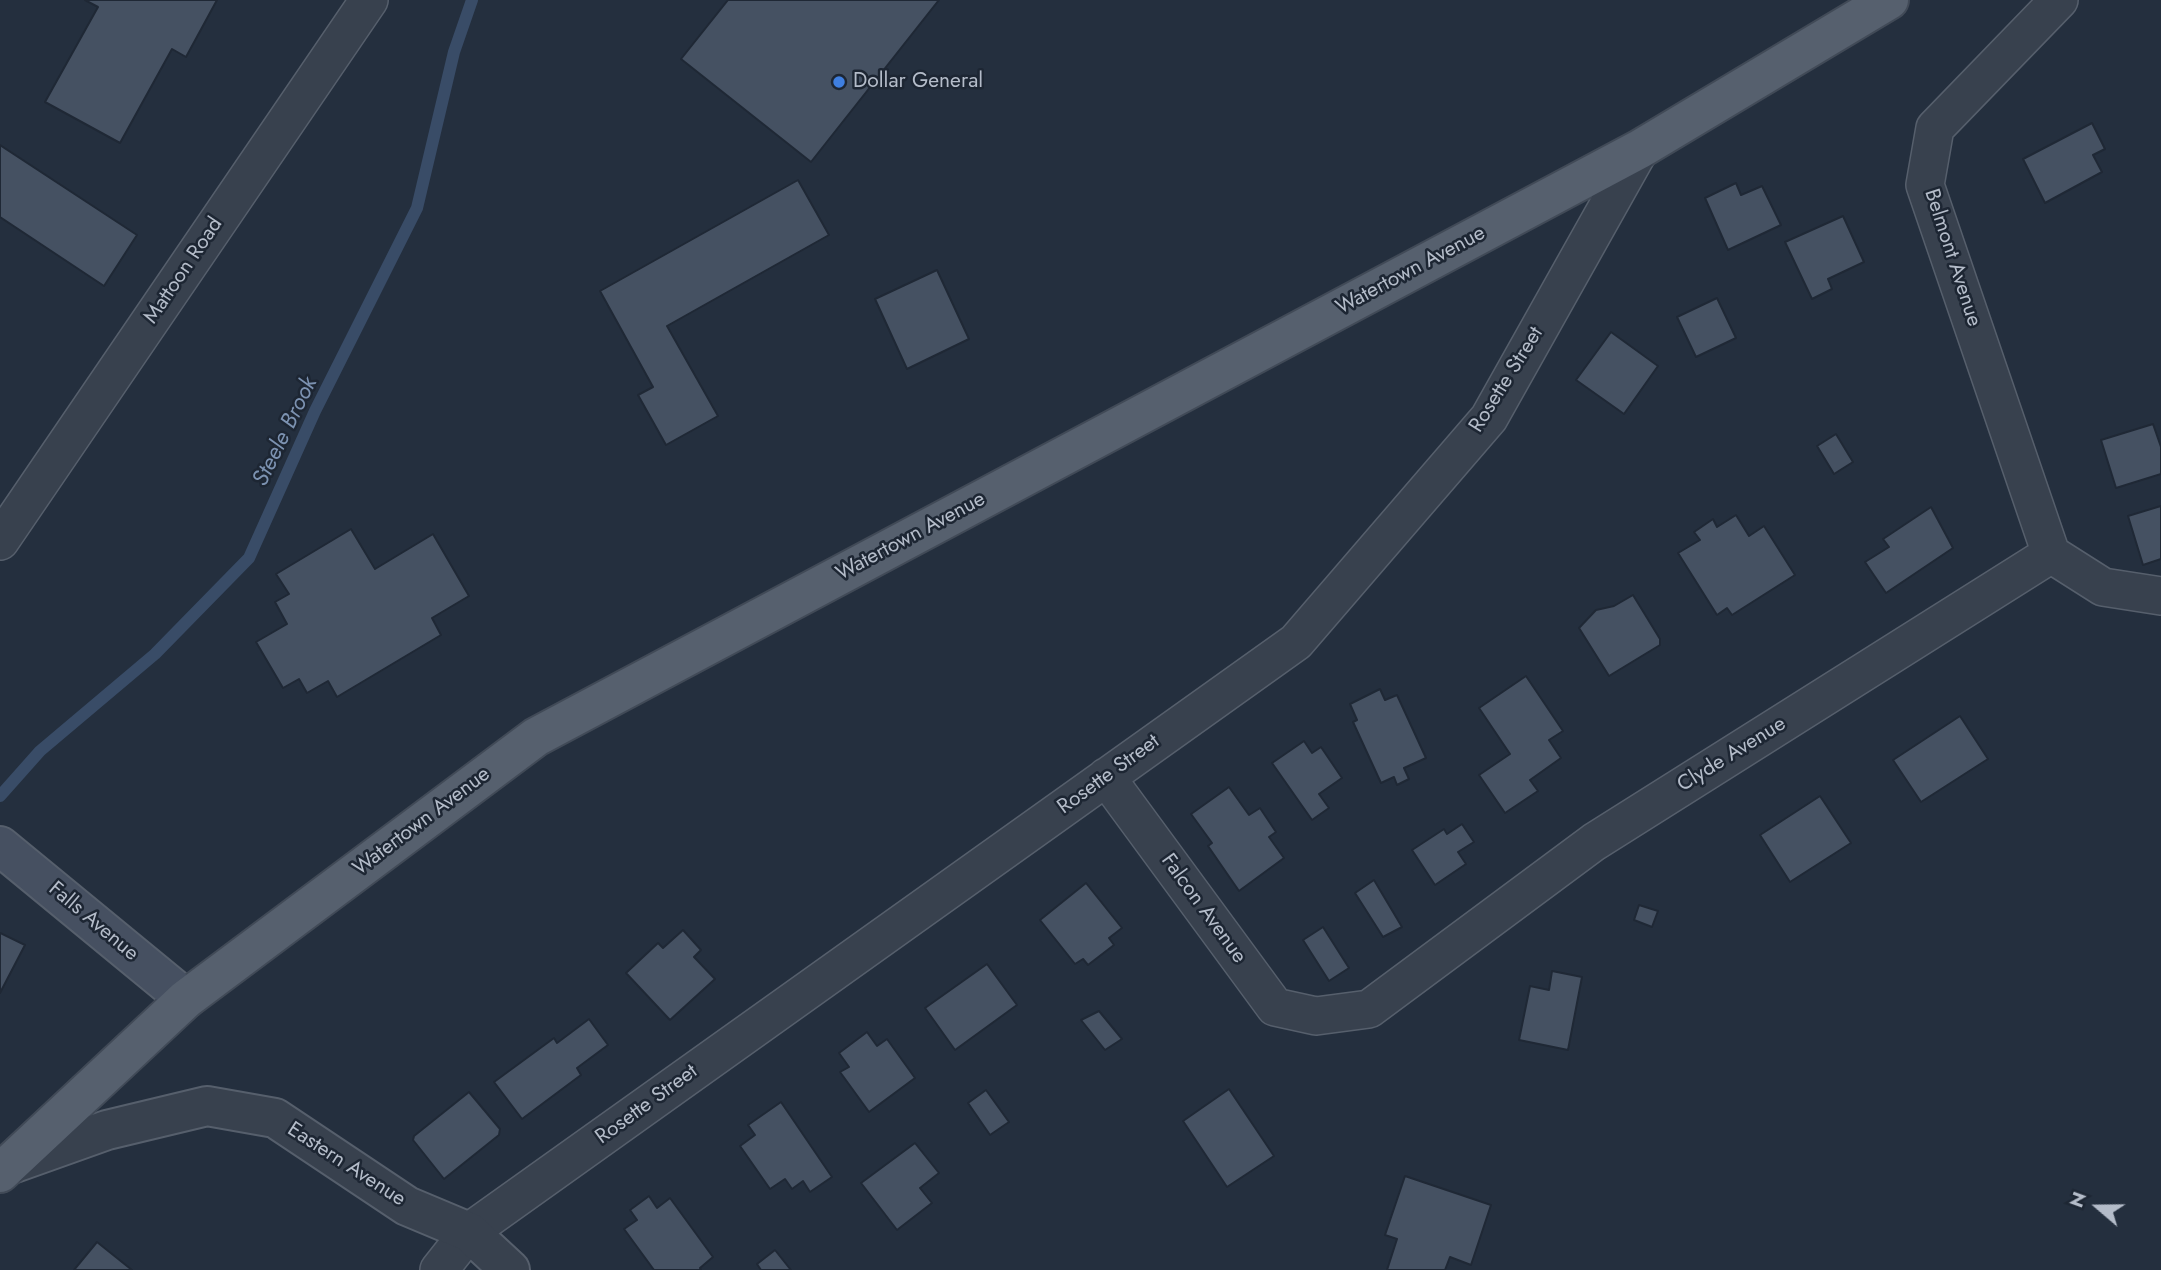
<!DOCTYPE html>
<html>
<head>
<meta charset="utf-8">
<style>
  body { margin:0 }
  #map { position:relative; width:2161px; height:1270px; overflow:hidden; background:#242f3e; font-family:Jost,sans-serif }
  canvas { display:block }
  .north { position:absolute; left:2063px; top:1172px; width:70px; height:70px; -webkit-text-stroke:5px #1d2633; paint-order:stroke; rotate:290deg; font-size:19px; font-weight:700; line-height:28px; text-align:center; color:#b4bcc9 }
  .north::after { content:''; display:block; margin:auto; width:24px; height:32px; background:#b4bcc9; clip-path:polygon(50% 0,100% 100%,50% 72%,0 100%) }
</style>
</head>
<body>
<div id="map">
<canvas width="2161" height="1270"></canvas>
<div class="north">N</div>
</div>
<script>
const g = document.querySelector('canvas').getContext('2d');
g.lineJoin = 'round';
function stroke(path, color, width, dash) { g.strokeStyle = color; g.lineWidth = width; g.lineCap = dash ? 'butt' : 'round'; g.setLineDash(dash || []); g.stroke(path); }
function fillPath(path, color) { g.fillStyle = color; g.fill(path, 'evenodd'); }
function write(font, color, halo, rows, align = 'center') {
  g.font = font + ' Jost,sans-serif'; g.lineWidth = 5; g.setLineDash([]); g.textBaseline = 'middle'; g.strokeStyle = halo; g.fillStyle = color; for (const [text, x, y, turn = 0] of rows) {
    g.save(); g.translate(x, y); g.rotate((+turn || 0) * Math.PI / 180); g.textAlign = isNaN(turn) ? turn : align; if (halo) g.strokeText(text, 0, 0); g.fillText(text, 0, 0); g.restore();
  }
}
stroke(new Path2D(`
  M0,796L40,751L155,654L249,558L315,411L417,208L454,52L472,0`), '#394c67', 12);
const building = new Path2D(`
  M85,0H217L186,57L172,49L120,143L45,102L98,7Z
  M728,0H939L811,162L681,59Z
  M2092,123L2105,149L2093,155L2102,172L2045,203L2023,159Z
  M0,145L137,235L104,286L0,217Z
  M798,180L829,235L667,326L718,416L666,445L638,395L653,387L600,291Z
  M1736,183L1741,195L1762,186L1781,225L1728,250L1705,198Z
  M1843,216L1864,262L1828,279L1832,289L1812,299L1785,242Z
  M937,270L969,339L907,369L875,299Z
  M1717,298L1736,338L1696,357L1677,317Z
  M1611,332L1658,366L1624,414L1576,380Z
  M2153,424L2161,447V474L2116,488L2101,440Z
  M1836,434L1853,462L1834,474L1817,446Z
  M2161,506V559L2143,565L2128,516Z
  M1931,507L1953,548L1886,593L1865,562L1889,547L1883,539Z
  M1736,515L1749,536L1764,526L1795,575L1732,615L1727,608L1717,615L1678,553L1700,540L1694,532L1713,519L1717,527Z
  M351,529L375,569L433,534L469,596L432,618L441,635L337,697L328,681L307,693L299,679L283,688L256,642L287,624L275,602L289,594L276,574Z
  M1633,595L1660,639V645L1609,676L1579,628L1596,610L1614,606Z
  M1526,676L1563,731L1549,740L1561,758L1530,780L1538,791L1505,813L1479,775L1510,754L1479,708Z
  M1380,689L1385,700L1397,695L1426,758L1404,768L1409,779L1397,785L1394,777L1381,783L1353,722L1357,720L1350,704Z
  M1960,716L1988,759L1921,802L1893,760Z
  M1304,741L1312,753L1321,747L1342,778L1319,794L1329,808L1312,820L1272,763Z
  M1229,787L1249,815L1260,808L1276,832L1269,837L1284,858L1239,891L1208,846L1212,843L1191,814Z
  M1820,796L1851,843L1790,882L1760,835Z
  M1462,824L1474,842L1458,852L1466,864L1435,885L1412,850L1444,829L1447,834Z
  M1374,880L1402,927L1383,937L1355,893Z
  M1086,883L1122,928L1109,938L1114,945L1088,965L1083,959L1075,964L1040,920Z
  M1639,905L1658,911L1652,927L1634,920Z
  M1323,927L1349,968L1329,981L1303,940Z
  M683,930L701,950L694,957L715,979L670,1020L626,973L658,943L663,948Z
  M0,933L25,945L0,993Z
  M987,964L1017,1005L955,1050L925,1008Z
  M1552,971L1582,977L1568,1050L1519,1040L1530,986L1549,990Z
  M1099,1011L1122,1039L1105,1050L1081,1020Z
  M589,1019L608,1045L577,1068L581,1075L522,1119L494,1082L554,1038L557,1043Z
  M867,1032L877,1046L887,1039L915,1078L869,1112L840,1072L849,1067L839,1053Z
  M1229,1089L1274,1156L1227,1187L1183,1121Z
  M986,1090L1009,1122L990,1135L968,1103Z
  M469,1092L500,1129L499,1135L444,1179L413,1140L414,1136Z
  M781,1102L832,1177L810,1192L803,1181L792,1189L785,1179L770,1189L740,1146L755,1135L748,1125Z
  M915,1143L939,1173L920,1188L932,1203L897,1230L861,1183Z
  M1405,1176L1491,1205L1471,1265L1450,1257L1445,1270H1387L1397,1239L1385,1235Z
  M649,1196L657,1208L670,1198L713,1257L700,1268L701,1270H654L624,1229L637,1220L630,1210Z
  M97,1242L132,1270H74Z
  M775,1250L791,1270H761L757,1264Z`);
fillPath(building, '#455162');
stroke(building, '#1f2835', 2);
const minor = new Path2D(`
  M0,541L369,0
  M2051,554L1925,185L1935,128L2059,0
  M1106,777L1275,1007L1316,1016L1369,1009L1594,842L2051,554L2103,587L2161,596
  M439,1270L469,1232L1296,642L1489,418L1640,149`);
const tertiary = new Path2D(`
  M6,1166L107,1130L207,1106L275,1118L407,1206L469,1232L510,1270`);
const secondary = new Path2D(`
  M0,846L186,999`);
const primary = new Path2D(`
  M0,1173L186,999L536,737L1640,149L1889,0`);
stroke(minor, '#565f6c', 40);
stroke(tertiary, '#565f6c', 42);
stroke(secondary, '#565f6c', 42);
stroke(primary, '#414a57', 42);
stroke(minor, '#38414e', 37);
stroke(tertiary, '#38414e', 38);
stroke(secondary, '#465061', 38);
stroke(primary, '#56606e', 38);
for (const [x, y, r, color] of [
  [839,82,7,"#3f7fe0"]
]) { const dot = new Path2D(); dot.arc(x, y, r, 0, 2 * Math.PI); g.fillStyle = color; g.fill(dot); stroke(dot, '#1d2633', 2.5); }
write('21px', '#b4bcc9', '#1d2633', [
  ["Dollar General",853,82]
], 'left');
write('21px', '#b4bcc9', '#1d2633', [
  ["Belmont Avenue",1952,258,72],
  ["Mattoon Road",184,271,-56],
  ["Watertown Avenue",1411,271,-28],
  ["Rosette Street",1507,380,-58],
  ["Watertown Avenue",911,537,-28],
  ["Clyde Avenue",1732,755,-32],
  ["Rosette Street",1109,775,-36],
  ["Watertown Avenue",422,822,-37],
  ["Falcon Avenue",1203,909,54],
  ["Falls Avenue",93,922,40],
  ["Rosette Street",647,1105,-36],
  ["Eastern Avenue",346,1165,33]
]);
write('italic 23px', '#7c92b1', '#1d2633', [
  ["Steele Brook",286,432,-64]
]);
</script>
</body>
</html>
